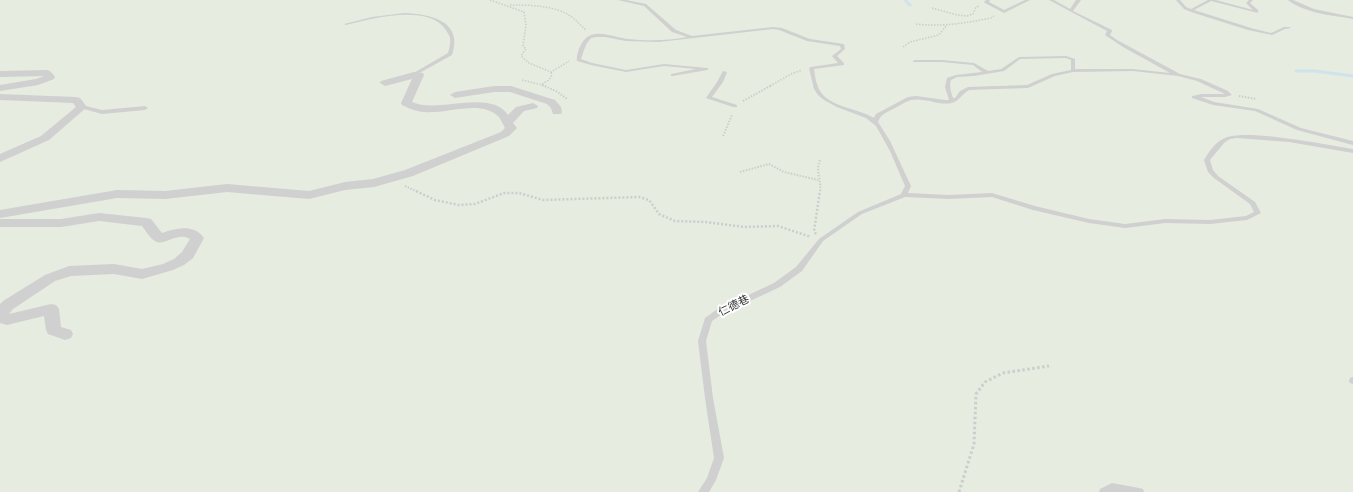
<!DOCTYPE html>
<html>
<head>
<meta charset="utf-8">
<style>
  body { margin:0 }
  canvas { display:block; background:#fff }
</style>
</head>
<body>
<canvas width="1353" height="492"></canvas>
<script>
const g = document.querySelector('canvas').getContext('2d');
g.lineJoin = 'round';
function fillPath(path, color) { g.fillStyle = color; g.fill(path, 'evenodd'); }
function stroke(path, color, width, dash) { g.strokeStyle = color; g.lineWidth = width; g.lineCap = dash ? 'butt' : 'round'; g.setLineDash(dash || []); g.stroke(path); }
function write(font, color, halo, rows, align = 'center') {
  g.font = font + ' "Work Sans","Noto Sans TC",sans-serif'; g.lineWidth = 4; g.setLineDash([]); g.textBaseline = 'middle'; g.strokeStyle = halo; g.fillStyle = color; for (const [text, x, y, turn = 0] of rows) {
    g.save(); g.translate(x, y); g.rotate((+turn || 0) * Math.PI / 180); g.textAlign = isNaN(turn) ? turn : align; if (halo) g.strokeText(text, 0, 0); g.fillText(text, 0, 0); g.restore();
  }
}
fillPath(new Path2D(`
  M0,0H1353V492H0Z`), '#e6ecdf');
stroke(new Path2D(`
  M905,0L910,5
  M1296,71H1315L1353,76`), '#cfe2ee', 3);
stroke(new Path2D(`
  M490,0L524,12L526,25L523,46L526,49L521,56L529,63L551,72L569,61
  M510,5C529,5 555,5 572,17C577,21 581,26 586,30
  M932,8L957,15L967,16L973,14L976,7L979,6
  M916,24C942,27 966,23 991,18L994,16
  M903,47L910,42L939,35L946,26
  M522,80L546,86
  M542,84L549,80L552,75L551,72
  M770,86L791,74L802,70`), '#cdcdcd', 1.5, [1.5, 1.5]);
stroke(new Path2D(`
  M542,85L556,91L566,98V100
  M1239,96L1256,99
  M743,101L772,85
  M723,136L732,115
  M820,160C815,172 822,181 820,192
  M740,172L769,164L784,172L818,180
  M405,186L418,192`), '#cdcdcd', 2, [1.5, 1.5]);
stroke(new Path2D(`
  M416,191L435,200L459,205L475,204L504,193H519L543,200L639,197L649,200L659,214L675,221L706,222L744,227L778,226L811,237
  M816,234L814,231L820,191`), '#cdcdcd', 2.5, [2, 2]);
stroke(new Path2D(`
  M959,492L974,444L976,394L985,382L1003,373L1049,366`), '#cdcdcd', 3, [2.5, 2.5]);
fillPath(new Path2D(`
  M618,0H626L646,4L676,30L692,36L773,27L782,28L810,39L844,44L845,49L837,56L844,63V65L814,69C815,76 816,84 820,91C831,108 858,108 874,118L876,114L908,97L916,96L945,100H949L945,87L947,78L956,75L982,72L973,65L942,62H913V61L915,60H942L974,63L988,71L1001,69L1019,57L1066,56L1075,59V69H1133L1170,73L1123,47L1105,35L1107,31L1049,0H1054L1070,9L1076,0H1081L1073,11L1112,30V31L1110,35L1117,40L1180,74L1201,79L1228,91L1232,95L1225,97H1201L1214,102L1258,109L1301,128L1353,141V145L1297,130L1255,111L1213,105L1192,98V96L1202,94H1225L1197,81L1178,76L1133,71L1073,72L1055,76L1028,88L969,90C962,94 959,101 952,103C939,106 925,97 911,100C904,102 898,107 891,110C884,114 881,114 878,122L890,141L911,186L908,193L949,195L992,193L1035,206L1089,219L1125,224L1165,219L1210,220L1246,216L1254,212L1250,204L1214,178L1208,172L1204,160C1209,152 1215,142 1225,138C1244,128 1329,145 1353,149V153L1289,142L1237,138L1230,139L1224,143L1210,160L1213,170L1218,176L1255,202L1261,213L1247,220L1210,224L1165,223L1125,228L1089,223L1033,210L992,197L949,199L905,197L862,214L823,241L802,271L780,287L722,314L712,321L706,341L713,398L724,458L716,480L709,492H698L707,478L714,458L705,398L698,341L705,318L716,310L774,283L796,267L819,239L858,212L901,194L905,186L890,151L876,126L866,118L837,107L824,100L818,95L814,89L809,68L811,67L838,63L832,56L841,49L840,46L807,41L779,30L773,29L659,42L626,41L605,37H596L591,38L587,43L584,50L581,59L592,63L626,70L664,64L707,68L709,69L707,70L673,76H671V74L696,69L664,66L626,72L591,65L577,61C576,53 582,38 591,35C603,31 616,38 628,39C647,41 667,41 687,37L672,32L644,6ZM1066,58L1071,60V70L1052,74L1027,85L968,87L960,91L955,98H953C951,92 949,86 951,80L957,77L974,76L1004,71L1020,59Z
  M986,0H990L989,2L1004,10L1025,0H1030L1004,13L985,3L984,2Z
  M1176,0H1180L1186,7L1191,9L1208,0H1216L1253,10L1246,3L1249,0H1253L1250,3L1258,10V13L1211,1L1194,10L1251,28L1271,33L1284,27H1289L1291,28L1285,29L1272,35L1248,30L1191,12L1184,9Z
  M1288,0H1293L1314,9L1353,17V19C1332,15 1306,14 1288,0Z
  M404,13C430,14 464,21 452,55L414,76L412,75V74L448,53C449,49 451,43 450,38C450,35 447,33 446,30C428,3 371,19 346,25L344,24L372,17Z
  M723,71L727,72L723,82L712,97L737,105V107H733L706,98L717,82Z
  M82,105L102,110L145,106L148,108L145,110L102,114L80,108L79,107Z
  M1353,377V384L1350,383L1349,381L1350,378Z
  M1112,483L1139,488L1143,489L1144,492H1099L1100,489Z`), '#d0d0d0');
fillPath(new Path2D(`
  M47,70C51,71 53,74 55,77L54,79L38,85L0,91V85L36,79L44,76L0,77V71Z
  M414,72L423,73L424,75L412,102C438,114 490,88 508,115L516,107L533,103L538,106L537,108L524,111L513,123L517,128L509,136L413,176L374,187L345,190L309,199L227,192L165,199L117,198L0,218V210L117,190L165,191L227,184L309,191L345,182L373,179L405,170L501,132L505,128C503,124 501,120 499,117C483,100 452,112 432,112C421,113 412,110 402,105L401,103L412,79L385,86L380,83L381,81Z
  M494,86H511L555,100L561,107L562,112L561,114H553L551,108L547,104L510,92H494L455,98L450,95L455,92Z
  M0,94L76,97L80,98L87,107L49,140L0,162V154L41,136L76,107L73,103L0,100Z
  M99,213L146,218L151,219L162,233C176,228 194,224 204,238L193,258L184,265L173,270L142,279L114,274L71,276L55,281L13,309L9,314L51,304L56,305L59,309L61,327L71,330L73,334L71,338L65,340L48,334L46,330L44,316L7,325L0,323V304L3,301L45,275L69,266L114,264L142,269L163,264L174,259L182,252L190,239C177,231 164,247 155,241C150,238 145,230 142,226L99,221L61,227H0V219H61Z`), '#d0d0d0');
write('11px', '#333', '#fff', [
  ["仁德巷",734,306,-27]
]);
</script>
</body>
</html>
